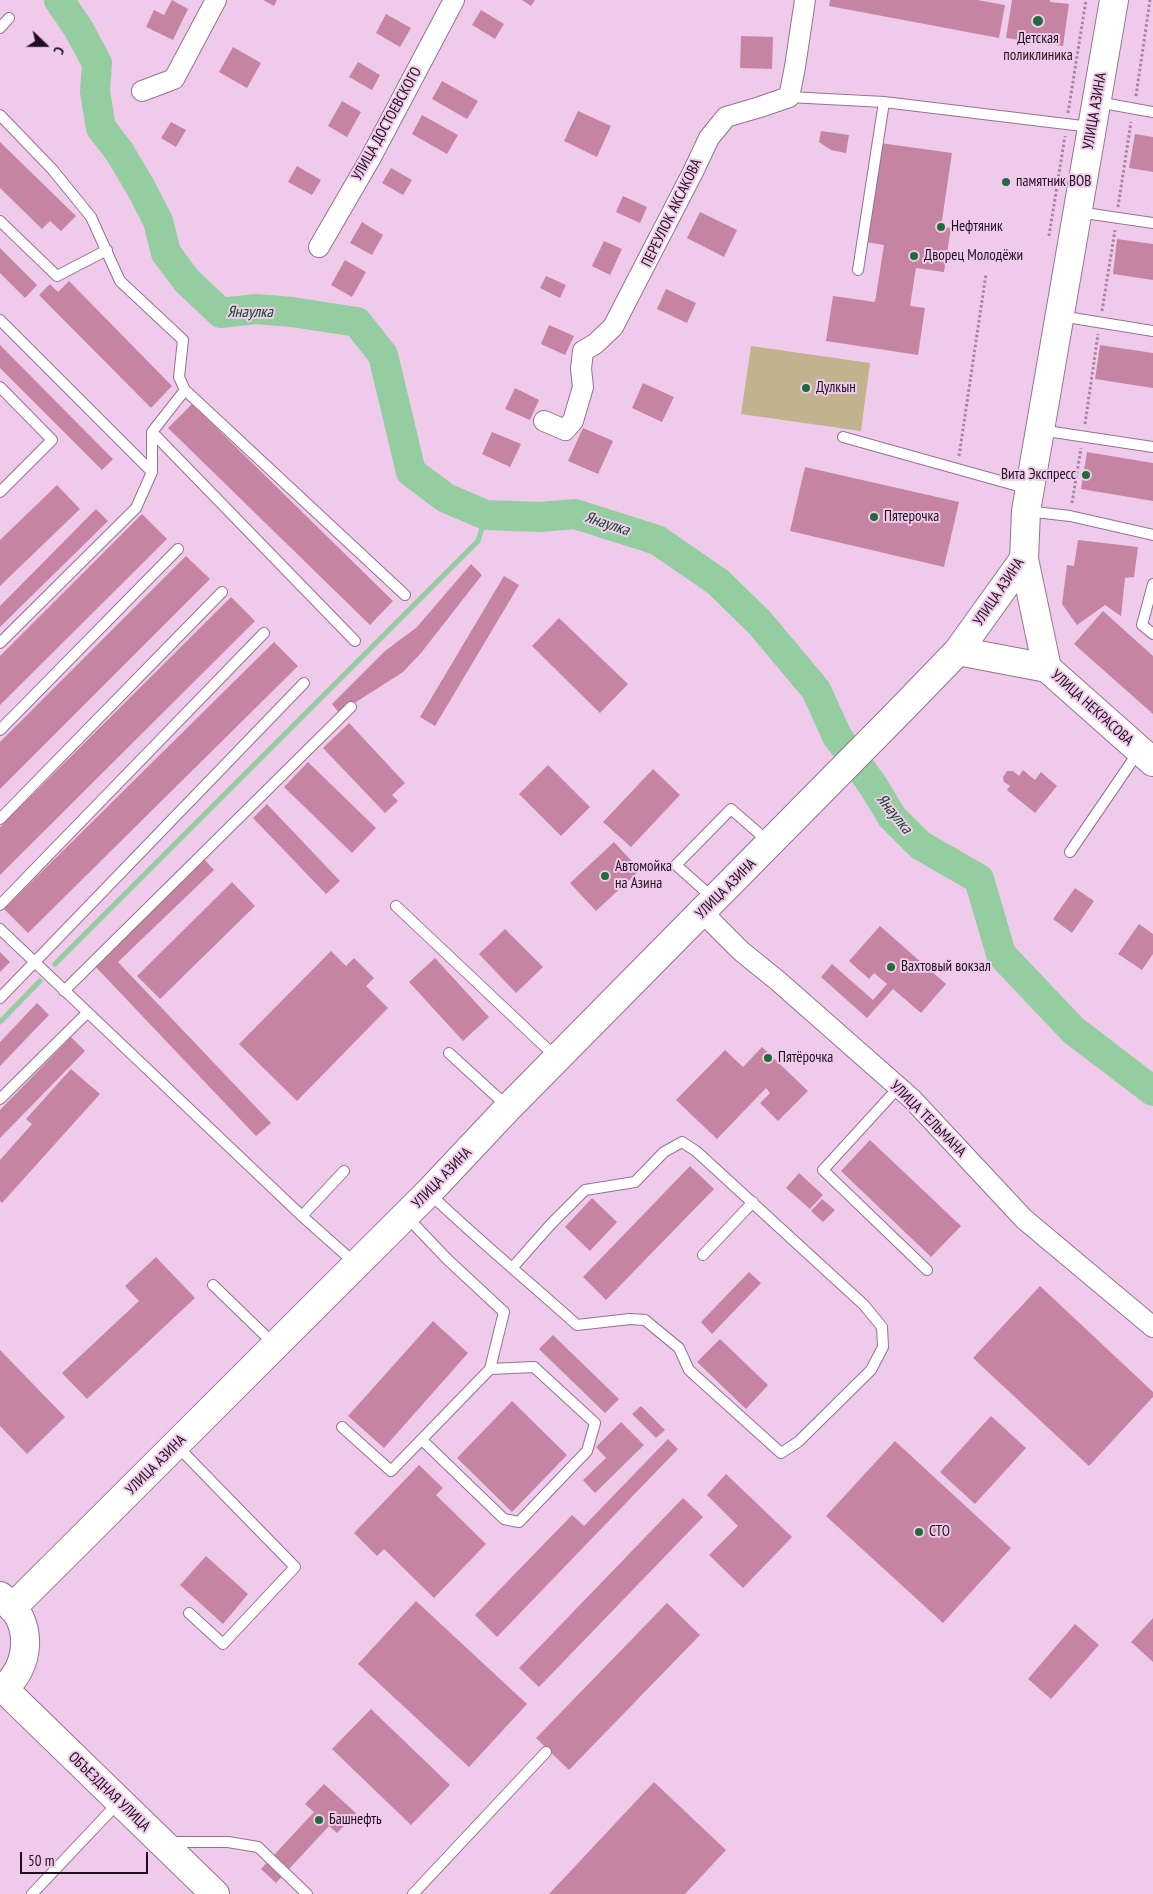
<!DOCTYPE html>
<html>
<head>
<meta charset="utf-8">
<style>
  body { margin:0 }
  #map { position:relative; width:1153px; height:1894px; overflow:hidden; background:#f0caeb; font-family:"PT Sans Narrow",sans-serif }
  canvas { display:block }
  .north { position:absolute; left:20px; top:20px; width:50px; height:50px; -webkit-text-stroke:4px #f0caeb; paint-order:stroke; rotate:112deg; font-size:14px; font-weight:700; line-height:20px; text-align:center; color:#1e111d }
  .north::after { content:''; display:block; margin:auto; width:18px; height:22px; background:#1e111d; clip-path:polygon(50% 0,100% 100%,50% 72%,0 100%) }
  .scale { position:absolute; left:20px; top:1852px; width:128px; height:22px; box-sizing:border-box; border:2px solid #1e111d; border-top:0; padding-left:6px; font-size:15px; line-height:18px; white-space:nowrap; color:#1e111d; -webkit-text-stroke:4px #f0caeb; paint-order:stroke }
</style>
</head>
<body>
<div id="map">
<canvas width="1153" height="1894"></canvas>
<div class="north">С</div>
<div class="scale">50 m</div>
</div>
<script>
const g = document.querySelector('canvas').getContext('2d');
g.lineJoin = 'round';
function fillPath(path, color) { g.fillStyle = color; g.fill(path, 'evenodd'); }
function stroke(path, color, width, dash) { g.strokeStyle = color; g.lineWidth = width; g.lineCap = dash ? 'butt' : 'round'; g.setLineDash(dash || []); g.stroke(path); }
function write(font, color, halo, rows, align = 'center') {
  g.font = font + ' "PT Sans Narrow",sans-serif'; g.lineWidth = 4; g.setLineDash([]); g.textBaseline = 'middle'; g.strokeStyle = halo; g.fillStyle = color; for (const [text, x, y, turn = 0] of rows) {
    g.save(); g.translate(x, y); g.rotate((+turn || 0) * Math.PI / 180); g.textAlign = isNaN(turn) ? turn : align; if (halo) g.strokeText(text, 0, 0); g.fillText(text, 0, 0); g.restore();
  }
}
fillPath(new Path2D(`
  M751,346L870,363L861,431L741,414Z`), '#c0b38d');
stroke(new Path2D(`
  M55,964L478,541L486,515
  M0,1022L40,981`), '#94cda0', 5);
stroke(new Path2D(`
  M59,0L78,28L97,63L95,92L101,128L119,151L141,188L158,221L166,253L187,281L221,313L256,309L292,312L357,322L383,355L411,472L446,498L486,515L540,517L575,514L657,540L718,582L760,623L816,690L837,736L872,784L892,817L920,845L979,879L1001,954L1073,1030L1153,1091`), '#94cda0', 30);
fillPath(new Path2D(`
  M172,0L188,9L173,40L146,27L154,10L164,15Z
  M263,0H277L274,6Z
  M522,0H535L531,6Z
  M830,0H977L1005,5L999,38L829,6Z
  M1012,0H1050V2L1069,4L1063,46L1006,38Z
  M481,10L504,24L495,39L472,25Z
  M386,14L411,28L400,47L376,33Z
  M741,36L773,37L772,69L740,68Z
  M233,47L261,63L247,88L219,72Z
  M358,62L380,75L372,90L349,77Z
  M442,81L478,101L467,119L432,99Z
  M342,101L361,112L347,137L328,126Z
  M578,111L611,126L597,157L564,141Z
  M422,115L458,135L447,154L412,134Z
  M171,122L186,130L176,147L161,138Z
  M821,131L849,135L846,153L831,150L819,142Z
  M1135,134L1153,137V172L1129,168Z
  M0,142L76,216L61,231L50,221L42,229L0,188Z
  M880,143L952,153L941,227L951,228L944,272L916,268L910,306L925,308L918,355L826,341L833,296L875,302L884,245L865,242Z
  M297,166L321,180L312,195L288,182Z
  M391,168L412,180L403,195L382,183Z
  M623,196L647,207L640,223L616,212Z
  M700,212L737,230L724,257L687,238Z
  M362,222L383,235L372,255L350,243Z
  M1117,239L1153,244V280L1113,274Z
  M604,241L622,249L610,275L592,266Z
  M0,248L37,285L25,298L0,273Z
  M345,260L366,272L352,297L331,285Z
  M546,276L566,285L560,298L540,288Z
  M69,281L172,386L151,408L39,295L50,284L58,292Z
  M666,289L696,303L687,323L657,309Z
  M549,325L574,336L565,355L541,344Z
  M0,345L113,459L102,470L0,368Z
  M1100,345L1153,353V388L1095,379Z
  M643,383L674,397L662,422L632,408Z
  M515,388L539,400L530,420L505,409Z
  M192,404L393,601L370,625L168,428Z
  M583,428L613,441L598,474L568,461Z
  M492,432L521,444L510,467L482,454Z
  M1087,452L1153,463V501L1081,489Z
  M805,467L959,502L944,567L790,531Z
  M57,485L80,509L0,586V540Z
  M96,509L108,521L0,627V606Z
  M142,514L167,539L0,705V656Z
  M1078,540L1138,547L1134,577L1125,578L1121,616L1105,605L1077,625L1062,604L1067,565L1074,566Z
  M186,556L210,579L0,789V742Z
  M471,564L482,575L421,653L403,672L339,713L332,704L385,651L417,627Z
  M504,576L519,585L435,726L420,717Z
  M231,597L255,621L0,875V827Z
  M1103,611L1153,656V714L1074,644Z
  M559,618L628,684L600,713L532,646Z
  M274,642L298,666L28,933L4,909Z
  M349,723L405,783L392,795L398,801L385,813L323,748Z
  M308,762L376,828L352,853L284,787Z
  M548,765L590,807L561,836L519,794Z
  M653,769L680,795L631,847L603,822Z
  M1023,770L1035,780L1041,772L1057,786L1035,813L1007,790L1010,786L1004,782L1003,777L1007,771H1013L1019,776Z
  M267,804L340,881L326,894L253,818Z
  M614,842L640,870L596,911L570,883Z
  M204,859L214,870L118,962L271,1123L256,1136L93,964Z
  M232,882L255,906L160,999L137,976Z
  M1075,888L1094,901L1072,933L1053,919Z
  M1139,924L1153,934V954L1142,970L1118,954Z
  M880,926L946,984L921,1013L893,989L867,1018L821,977L832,964L873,1000L887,984L874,973L869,979L849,961Z
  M505,929L543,967L516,993L479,954Z
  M331,951L346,966L354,958L374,978L366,986L388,1008L297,1101L239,1044Z
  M0,952L10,962L0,972Z
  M435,958L489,1017L463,1041L409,982Z
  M37,1003L49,1015L0,1066V1042Z
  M71,1037L85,1051L0,1138V1110Z
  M762,1047L808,1091L778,1121L760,1103L770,1093L766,1088L717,1139L676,1100L725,1050L743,1067Z
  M71,1069L100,1094L2,1203L0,1201V1160L32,1124L26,1119Z
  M870,1140L961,1226L931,1257L841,1171Z
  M690,1166L714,1189L606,1300L583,1277Z
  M799,1173L823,1195L810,1209L786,1188Z
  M592,1198L617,1222L590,1251L565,1227Z
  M822,1199L835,1210L823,1222L811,1211Z
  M156,1257L195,1298L87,1399L62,1373L139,1301L125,1286Z
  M749,1272L761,1283L712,1334L701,1322Z
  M1040,1286L1153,1392V1397L1089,1466L973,1358Z
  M433,1321L468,1353L384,1448L348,1416Z
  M553,1335L619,1399L605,1413L539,1349Z
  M720,1339L768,1385L746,1409L697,1362Z
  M0,1350L65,1417L27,1454L0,1426Z
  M512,1401L567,1455L512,1512L457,1458Z
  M641,1406L665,1430L656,1438L632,1414Z
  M991,1416L1026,1448L975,1504L940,1472Z
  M621,1422L644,1445L595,1493L583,1480L606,1458L596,1447Z
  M668,1439L678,1449L497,1637L475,1615L572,1515L584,1526Z
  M895,1441L1011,1548L943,1623L826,1516Z
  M419,1465L443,1488L436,1495L486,1544L434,1598L384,1549L377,1556L354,1533Z
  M726,1474L792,1537L743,1588L709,1555L738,1526L707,1495Z
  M683,1498L703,1517L539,1687L519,1668Z
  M206,1556L248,1594L223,1624L180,1585Z
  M416,1601L527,1704L469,1767L358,1664Z
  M667,1603L700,1635L569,1770L536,1738Z
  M1153,1618V1662L1131,1642Z
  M1075,1624L1099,1645L1051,1699L1028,1679Z
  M371,1709L450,1785L411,1825L332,1749Z
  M654,1782L726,1850L685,1894H549Z
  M324,1784L356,1813L337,1833L329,1826L276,1883L261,1869L314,1812L305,1804Z`), '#c585a2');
const lane = new Path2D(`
  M0,28L9,18
  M789,97L884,102L1091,127
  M1097,102L1153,112
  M0,115L52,169L91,217L120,281L183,340L179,377L185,390
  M1078,212L1153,223
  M0,221L57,276L107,250
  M858,270L884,102
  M1060,316L1153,331
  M0,320L152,472
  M0,387L52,440L0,492
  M1040,430L1153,447
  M152,432L355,641
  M843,437L1029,489
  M1026,511L1070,516L1153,535
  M1153,584L1142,625L1153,634
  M0,643L136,508L152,472V432L185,390L405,595
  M0,730L178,549
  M0,819L222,592
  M1070,852L1139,751
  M714,899L676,865L731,809L770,843
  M0,905L264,633
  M396,906L557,1058
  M0,929L302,1216
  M64,991L351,707
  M0,998L304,683
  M449,1053L508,1107
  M898,1088L823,1170L927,1270
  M0,1099L87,1013
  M344,1171L302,1216L356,1264
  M429,1193C477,1239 528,1281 577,1325L630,1319L645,1320L679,1348L689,1370L781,1453L798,1442L871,1370L883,1347L882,1327L864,1305L696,1151L682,1142L664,1152L635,1182L585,1190L551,1224L513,1267
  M703,1255L753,1202
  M213,1285L275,1345
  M342,1427L391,1471L490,1369L504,1312L447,1259L406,1216
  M422,1440L504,1519L519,1522L587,1451L595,1423L534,1367L490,1369
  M177,1446L295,1567L223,1644L189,1613
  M169,1842H228L258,1847L307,1894
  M32,1894L119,1802
  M413,1894L546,1752`);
const street = new Path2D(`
  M142,91L174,79L216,0
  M319,247L370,159L454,0
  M544,421L565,430L573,421L583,387L581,369L583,351L595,344L613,327L693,172L709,138L726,117L760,107L789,97L795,67L805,0
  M703,913L741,951L778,981L912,1099L1024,1219L1153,1327`);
const secondary = new Path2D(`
  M1024,559L1047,668L1153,762
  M958,651L1047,668
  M12,1608L429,1192L508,1108L902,709L958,651L1024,559L1026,511L1114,0
  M4,1689L215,1894`);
const primary = new Path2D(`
  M0,1596C35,1618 32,1669 0,1691`);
stroke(lane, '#957291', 12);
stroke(street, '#957291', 22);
stroke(secondary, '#957291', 30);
stroke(primary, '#957291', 30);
stroke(new Path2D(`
  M1136,96L1150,0
  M1068,113L1086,0
  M1118,207L1131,122
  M1049,236L1065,136
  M1102,311L1115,230
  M1085,424L1098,334
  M959,456L986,274
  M1072,503L1081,448`), '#a2859e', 3, [2.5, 2.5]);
stroke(lane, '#fff', 10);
stroke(street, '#fff', 20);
stroke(secondary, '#fff', 28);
stroke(primary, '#fff', 28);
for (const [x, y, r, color] of [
  [1038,21,6,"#206b39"],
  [1006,182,5,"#206b39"],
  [941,227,5,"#206b39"],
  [914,256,5,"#206b39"],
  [806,388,5,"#206b39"],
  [1086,475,5,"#206b39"],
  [874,517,5,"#206b39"],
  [605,876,5,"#206b39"],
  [891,967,5,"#206b39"],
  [768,1058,5,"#206b39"],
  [919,1532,5,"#206b39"],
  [319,1820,5,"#206b39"]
]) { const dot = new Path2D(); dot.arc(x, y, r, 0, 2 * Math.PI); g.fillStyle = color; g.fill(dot); stroke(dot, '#f0caeb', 2); }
write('15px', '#1e111d', '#f0caeb', [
  ["Детская",1038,39,"center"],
  ["поликлиника",1038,56,"center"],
  ["памятник ВОВ",1016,182],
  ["Нефтяник",951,227],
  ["Дворец Молодёжи",924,256],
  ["Дулкын",816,388],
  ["Вита Экспресс",1076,475,"right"],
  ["Пятерочка",884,517],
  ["Автомойка",615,867],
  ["на Азина",615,884],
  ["Вахтовый вокзал",901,967],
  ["Пятёрочка",778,1058],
  ["СТО",929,1532],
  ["Башнефть",329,1820]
], 'left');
write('15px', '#1e111d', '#f0caeb', [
  ["УЛИЦА АЗИНА",1095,111,-80],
  ["УЛИЦА ДОСТОЕВСКОГО",387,124,-61],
  ["ПЕРЕУЛОК АКСАКОВА",672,213,-64],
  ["УЛИЦА АЗИНА",999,592,-56],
  ["УЛИЦА НЕКРАСОВА",1092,708,42],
  ["УЛИЦА АЗИНА",726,889,-45],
  ["УЛИЦА ТЕЛЬМАНА",928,1119,45],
  ["УЛИЦА АЗИНА",442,1178,-46],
  ["УЛИЦА АЗИНА",156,1465,-45],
  ["ОБЪЕЗДНАЯ УЛИЦА",109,1792,44]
]);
write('italic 16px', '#084a22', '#f0caeb', [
  ["Янаулка",250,312],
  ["Янаулка",607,524,18],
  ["Янаулка",894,814,51]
]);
</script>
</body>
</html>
